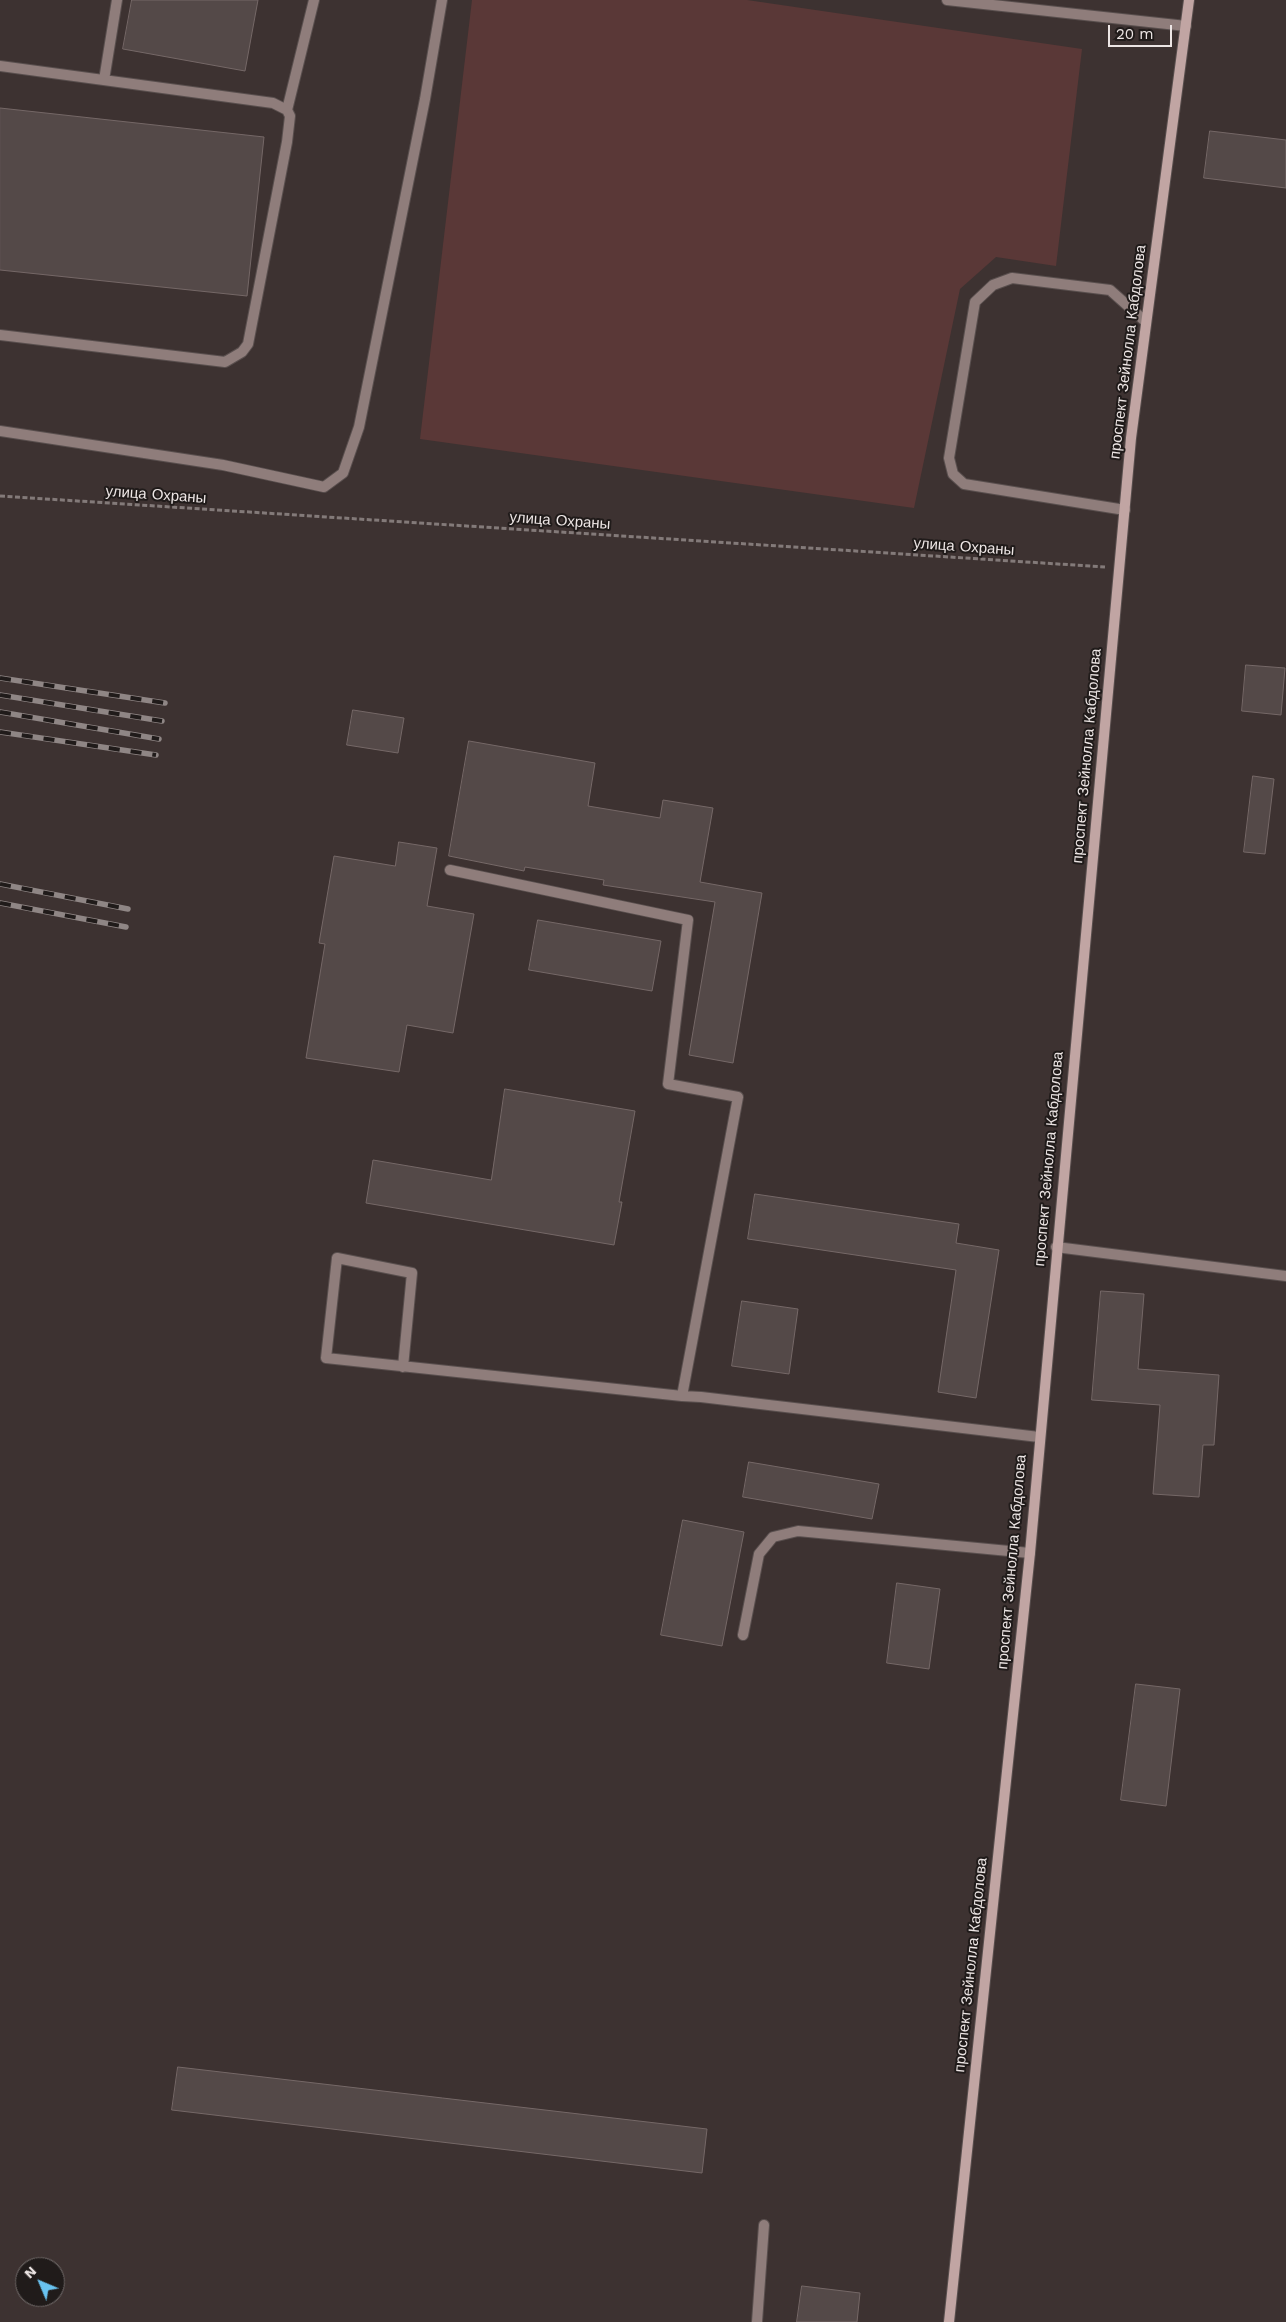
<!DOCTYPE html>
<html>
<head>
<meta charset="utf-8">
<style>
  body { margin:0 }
  #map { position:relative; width:1286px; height:2322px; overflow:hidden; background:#3d3231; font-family:"Work Sans",sans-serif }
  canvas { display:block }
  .north { position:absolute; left:15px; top:2257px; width:50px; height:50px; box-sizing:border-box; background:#201b1a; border:1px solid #726c6b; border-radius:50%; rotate:315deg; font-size:14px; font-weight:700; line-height:20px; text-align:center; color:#ece5e4 }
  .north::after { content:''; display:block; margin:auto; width:18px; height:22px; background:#69c3f1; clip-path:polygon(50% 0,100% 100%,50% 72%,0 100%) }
  .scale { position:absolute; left:1108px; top:25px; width:64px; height:22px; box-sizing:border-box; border:2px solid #ece5e4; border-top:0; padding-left:6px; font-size:15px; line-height:18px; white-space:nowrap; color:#ece5e4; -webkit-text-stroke:4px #201b1a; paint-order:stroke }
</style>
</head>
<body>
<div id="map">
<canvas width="1286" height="2322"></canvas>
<div class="north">N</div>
<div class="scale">20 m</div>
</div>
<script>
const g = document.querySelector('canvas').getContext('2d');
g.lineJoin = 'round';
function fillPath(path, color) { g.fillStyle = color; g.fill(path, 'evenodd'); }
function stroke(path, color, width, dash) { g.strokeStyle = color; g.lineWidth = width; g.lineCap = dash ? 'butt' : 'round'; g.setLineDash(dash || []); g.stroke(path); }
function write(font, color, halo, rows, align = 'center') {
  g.font = font + ' "Work Sans",sans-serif'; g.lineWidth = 4; g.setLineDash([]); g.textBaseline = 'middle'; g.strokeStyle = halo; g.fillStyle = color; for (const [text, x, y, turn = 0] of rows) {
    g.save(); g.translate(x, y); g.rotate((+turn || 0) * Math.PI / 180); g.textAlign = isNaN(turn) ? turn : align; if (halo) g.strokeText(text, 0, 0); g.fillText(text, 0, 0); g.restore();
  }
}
fillPath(new Path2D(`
  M472,0H747L1082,49L1056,266L996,257L960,289L914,508L420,439Z`), '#5a3837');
const building = new Path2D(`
  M132,0H258L245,71L123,49Z
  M0,108L264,137L247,296L0,270Z
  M1210,131L1286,140V188L1204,178Z
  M1246,665L1285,668L1281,715L1242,711Z
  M353,710L404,718L398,753L347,745Z
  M469,741L595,763L588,806L660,818L663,800L713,808L700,882L762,893L733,1063L689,1055L715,902L603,885L604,880L525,867L524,871L449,856Z
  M1253,776L1274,779L1265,854L1244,852Z
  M399,842L437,848L427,906L474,914L453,1033L407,1025L399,1072L306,1058L325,944L319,943L334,856L395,866Z
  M538,920L661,941L652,991L529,970Z
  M505,1089L635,1111L619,1202H622L614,1245L366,1203L373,1160L491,1180Z
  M755,1194L959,1224L956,1243L999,1250L976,1398L938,1392L956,1270L748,1239Z
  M1101,1291L1144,1294L1138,1369L1219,1375L1214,1445H1203L1199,1497L1153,1494L1160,1405L1092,1400Z
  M742,1301L798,1309L789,1374L732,1366Z
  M749,1462L879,1484L872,1519L743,1497Z
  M683,1520L744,1532L722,1646L661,1635Z
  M897,1583L940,1589L929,1669L887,1663Z
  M1136,1684L1180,1689L1166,1806L1121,1800Z
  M178,2067L707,2129L702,2173L172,2110Z
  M802,2286L860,2293L857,2322H797Z`);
fillPath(building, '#544948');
stroke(building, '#756867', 1);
const service = new Path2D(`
  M0,66L273,103L287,110L290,116L287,142L248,344L242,352L225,362L0,335
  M104,80L117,0
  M287,110L314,0
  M0,431L223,465L324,487L343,473L359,427L425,99L442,0
  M1125,510L964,484L953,474L949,458L975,302L993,285L1012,278L1110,290L1146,322
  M450,870L688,920L668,1084L738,1097L682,1396
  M1056,1247L1286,1276
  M403,1367L412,1273L337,1258L326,1358L682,1396L701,1397L1039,1437
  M743,1635L759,1554L773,1537L798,1531L1030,1553
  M757,2322L764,2225`);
const minor = new Path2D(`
  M947,0L1186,26`);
const secondary = new Path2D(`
  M949,2322L1030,1553L1131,438L1189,0`);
stroke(service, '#594f4e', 12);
stroke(minor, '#594f4e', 12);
stroke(secondary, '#594f4e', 12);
stroke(new Path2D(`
  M0,496L1105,567`), '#837a79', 3, [5, 2.5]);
stroke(service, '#8f7d7b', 10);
stroke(minor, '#8f7d7b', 10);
stroke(secondary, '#c1a5a3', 10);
const rail = new Path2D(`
  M0,678L165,703
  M0,695L162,721
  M0,712L159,739
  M0,732L156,755
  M0,884L128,909
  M0,903L126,927`);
stroke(rail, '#8f8685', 5.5);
stroke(rail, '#201b1a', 4, [11]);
write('15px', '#ece5e4', '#201b1a', [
  ["проспект Зейнолла Кабдолова",1128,352,-83],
  ["улица Охраны",156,495,4],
  ["улица Охраны",560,521,4],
  ["улица Охраны",964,547,4],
  ["проспект Зейнолла Кабдолова",1087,756,-85],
  ["проспект Зейнолла Кабдолова",1049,1159,-85],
  ["проспект Зейнолла Кабдолова",1012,1562,-85],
  ["проспект Зейнолла Кабдолова",971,1965,-84]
]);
</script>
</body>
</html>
